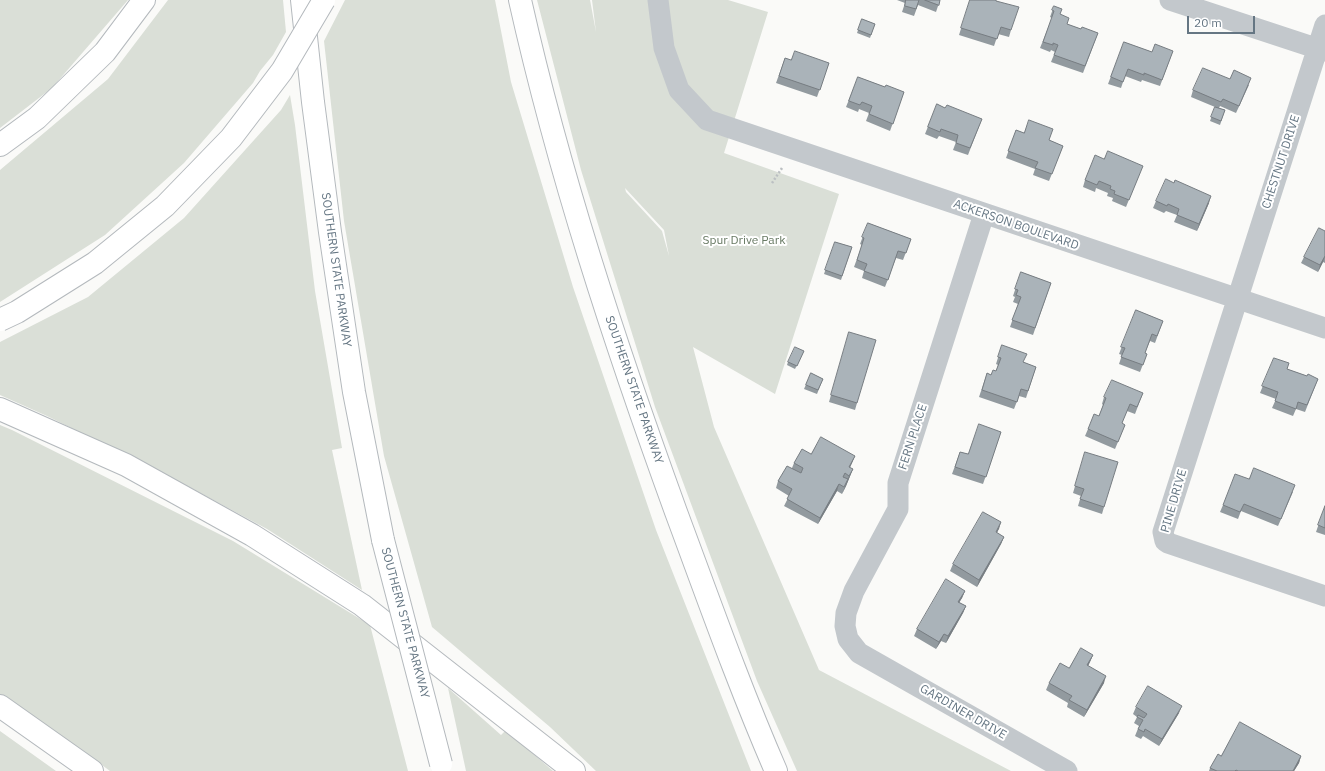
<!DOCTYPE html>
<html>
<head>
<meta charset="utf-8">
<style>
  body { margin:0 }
  #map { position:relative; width:1325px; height:771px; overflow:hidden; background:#fafaf8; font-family:"IBM Plex Sans",sans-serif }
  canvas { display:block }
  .scale { position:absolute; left:1187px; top:16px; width:68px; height:18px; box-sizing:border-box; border:2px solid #657683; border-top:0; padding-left:5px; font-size:12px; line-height:14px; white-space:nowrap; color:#657683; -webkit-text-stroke:3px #fff; paint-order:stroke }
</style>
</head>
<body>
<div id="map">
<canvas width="1325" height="771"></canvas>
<div class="scale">20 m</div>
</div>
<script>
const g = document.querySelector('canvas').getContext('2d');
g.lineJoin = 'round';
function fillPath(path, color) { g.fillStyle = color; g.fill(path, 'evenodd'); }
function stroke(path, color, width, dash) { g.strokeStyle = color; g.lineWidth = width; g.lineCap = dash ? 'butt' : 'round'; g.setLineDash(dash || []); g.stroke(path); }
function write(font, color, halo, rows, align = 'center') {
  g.font = font + ' "IBM Plex Sans",sans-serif'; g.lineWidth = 4; g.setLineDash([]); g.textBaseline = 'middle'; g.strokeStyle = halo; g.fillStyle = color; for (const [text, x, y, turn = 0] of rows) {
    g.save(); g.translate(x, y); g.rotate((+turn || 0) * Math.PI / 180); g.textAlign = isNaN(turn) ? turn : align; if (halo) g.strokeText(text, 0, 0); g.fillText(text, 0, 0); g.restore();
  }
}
fillPath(new Path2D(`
  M0,0H128L52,88L0,128Z
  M168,0H283L286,32L273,55L260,71L253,83L184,163L105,235L0,302V170L108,79Z
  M345,0H495L511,82L573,287L656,530L751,771H596L550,727L432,627L384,456L344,221L324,41Z
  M537,0H590L596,32L592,0H728L768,12L724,153L839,194L775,394L693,347L714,427L819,670L1011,771H797L757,681L655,407L581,170ZM625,188L664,230L669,256L662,231L626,192Z
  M290,95L295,125L315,291L342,448L332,450L362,590L267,529L163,473L47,416L0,395V342L88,297L184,218L281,110Z
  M0,425L12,430L233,541L370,625L408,771H110L79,748L0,697Z
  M448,688L501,735L506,730L553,771H466Z
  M0,731L56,771H0Z`), '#dadfd7');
const highway = new Path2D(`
  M302,0L313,102L330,232L354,392L383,540
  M520,0C559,174 615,344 676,512C708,598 739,686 776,771
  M0,145L37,118L105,52L144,0
  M0,409L126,465L252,535L362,605L574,771
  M0,706L92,771`);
stroke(highway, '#b4b9bd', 24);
stroke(new Path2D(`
  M772,183L782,168`), '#bbbfc2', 2.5, [2, 2]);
stroke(new Path2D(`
  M658,0L664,48L679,90L707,120L1325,328
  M1170,0L1325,51
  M1325,25L1163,532L1165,541L1168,543L1325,596
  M984,214L898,483V509L854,591L846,613L845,626L848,639L859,653L1067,771`), '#c3c8cc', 21);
stroke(highway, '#fff', 22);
const highwayBridge = new Path2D(`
  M0,320L17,312L95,263L165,206L231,138L282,71L324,0
  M383,540L441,764`);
stroke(highwayBridge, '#b4b9bd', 24, []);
stroke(highwayBridge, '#fff', 22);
fillPath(new Path2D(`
  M897,0H940L936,12L918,5L914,16L902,12L905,3Z
  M970,0H996V1L1011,30L1009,37L998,34L994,46L959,35Z
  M1054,6L1067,24L1081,29L1098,33L1083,73L1051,62L1055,52L1051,50L1050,52L1040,48L1052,18L1050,17Z
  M862,19L875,24L870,38L857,33Z
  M1124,42L1152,52L1173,51L1160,86L1142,80L1141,82L1125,76L1121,88L1108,84Z
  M785,58L791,60L829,63L817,97L776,83Z
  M858,77L885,87L904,92L890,131L866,121L869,113L859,109L858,112L846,107Z
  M1230,79L1249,85L1236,113L1220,106L1219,108L1225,110L1220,125L1210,121L1215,107L1191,97L1193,90Z
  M937,104L945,108L982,119L968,155L953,150L956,142L939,136L937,139L925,134Z
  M1016,130L1024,133L1049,140L1063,146L1049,181L1033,175L1035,169L1006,158Z
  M1140,172L1126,207L1112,201L1113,198L1107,196L1108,193L1096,188L1095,192L1083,187L1085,180Z
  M1156,201L1209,203L1197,231L1174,222L1177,215L1166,211L1164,213L1153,208Z
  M868,223L911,239L903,260L896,258L885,287L862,278L864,271L854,267L862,245L860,244Z
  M1325,231V263L1323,262L1318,272L1301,263L1304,257Z
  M835,242L852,247L841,280L824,274Z
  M1021,272L1051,283L1033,335L1010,327L1018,304L1013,302L1015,297L1013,296Z
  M1136,310L1163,321L1155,343L1150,341L1145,353L1147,354L1140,372L1119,364L1122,355L1119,354Z
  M849,332L857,403L855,410L829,402Z
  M1002,345L1023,362L1036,367L1026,398L1019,396L1014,409L979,397L987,373L991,375L996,371L998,365L996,364Z
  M804,351L795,369L787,365L788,362Z
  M1274,358L1287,369L1307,376L1318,379L1305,412L1296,409L1293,416L1272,408L1276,399L1260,393Z
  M811,373L823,379L817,394L804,389Z
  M1143,393L1135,414L1127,411L1122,423L1125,425L1115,449L1085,436L1088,429L1099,416L1103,405L1102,404L1104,397Z
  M1001,432L983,484L952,474L960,452L968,454Z
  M1085,452L1104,507L1102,514L1078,506L1081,496L1073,493Z
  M811,454L855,456L852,463L850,468L853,469L846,486L842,494L837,491L818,524L784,506L789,496L776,488L778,481L792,468L794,463Z
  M1249,479L1293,492L1278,526L1241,511L1238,519L1220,512L1223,505Z
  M1325,506V535L1316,532Z
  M1001,522L997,533L1004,537L1001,544L977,587L950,571L953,564Z
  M965,591L962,598L959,602L966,606L963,613L946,643L941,641L936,649L914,636L917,629Z
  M1093,655L1088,666L1104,683L1084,717L1067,707L1068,703L1046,690L1049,683L1069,668Z
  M1136,707L1179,713L1159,746L1143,736L1141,739L1135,736L1139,726L1134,723L1137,717L1133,714Z
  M1221,756H1301L1299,763L1294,771H1209L1210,768Z`), '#929a9f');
fillPath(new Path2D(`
  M1211,196L1209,203L1197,231L1199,224Z
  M1325,256L1323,262L1318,272L1320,265Z
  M855,456L852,463L846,474L849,467Z
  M853,469L846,486L842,494L849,476Z
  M839,484L837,491L818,524L820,518Z
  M1001,522L999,529L993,539L996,532Z
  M1004,537L1001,544L977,587L979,580Z
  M965,591L962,598L956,608L958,602Z
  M966,606L963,613L946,643L948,636Z
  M944,634L941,641L936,649L939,642Z
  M1093,655L1090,662L1085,672L1087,665Z
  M1106,676L1104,683L1084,717L1087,710Z
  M1182,706L1179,713L1159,746L1162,739Z
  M1301,756L1299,763L1294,771H1293Z`), '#777d82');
const building = new Path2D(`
  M906,0H919L916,9L905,6Z
  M925,0H940L939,5Z
  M970,0H996V1L1019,7L1011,30L1001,27L997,39L961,28Z
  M1054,6L1062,9L1060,14L1069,18L1067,24L1081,29L1082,27L1098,33L1085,66L1054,55L1058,45L1053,43V45L1043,42L1054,11L1052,10Z
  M862,19L875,24L871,35L858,30Z
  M1124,42L1152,52L1155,44L1173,51L1162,80L1144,73V75L1128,69L1123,82L1111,77Z
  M795,51L829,63L820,90L779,76L785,58L791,60Z
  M1203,68L1230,79L1234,70L1251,78L1239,106L1223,99L1221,102L1193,90Z
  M858,77L885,87L886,85L904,92L893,124L869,114L872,106L862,102L860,105L849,101Z
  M937,104L945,108L947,105L982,119L970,148L956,143L958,135L941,129L940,132L928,127Z
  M1215,107L1225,110L1221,121L1211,117Z
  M1029,120L1053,129L1049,140L1063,146L1052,174L1035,168L1038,162L1008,151L1016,130L1024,133Z
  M1108,151L1143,166L1129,200L1114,194L1115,191L1110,189L1111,186L1099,181L1097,185L1085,180L1095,155L1104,159Z
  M1166,179L1174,183L1175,180L1211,196L1199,224L1177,215L1179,209L1168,204L1167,206L1156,201Z
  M868,223L911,239L906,253L898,251L888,280L864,271L867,264L857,260L864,238L862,237Z
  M1319,228L1325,231V256L1320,265L1304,257Z
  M835,242L852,247L842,276L825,270Z
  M1021,272L1051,283L1035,328L1012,320L1021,297L1016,295L1018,290L1015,289Z
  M1136,310L1163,321L1157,336L1152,334L1145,353L1147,354L1143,365L1121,357L1125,348L1121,347Z
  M849,332L876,340L857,403L831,395Z
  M1002,345L1027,354L1023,362L1036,367L1028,391L1021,389L1017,402L982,390L987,373L991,375L993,370L996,371L1001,358L998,357Z
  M795,347L804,351L797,366L788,362Z
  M1274,358L1289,363L1287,369L1307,376L1308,374L1318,379L1307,405L1298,402L1296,409L1275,401L1278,392L1262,386Z
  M811,373L823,379L818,390L806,385Z
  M1112,380L1143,393L1137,407L1130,404L1122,423L1125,425L1118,442L1088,429L1094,414L1099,416L1106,398L1104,397Z
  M979,424L1001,432L986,477L955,467L960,452L968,454Z
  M821,437L855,456L849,467L853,469L849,476L845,473L843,477L848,479L844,487L839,484L820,518L787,499L792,489L778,481L787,466L801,473L803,468L794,463L802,449L811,454Z
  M1085,452L1118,462L1104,507L1080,499L1084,489L1075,486Z
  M1254,468L1295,485L1281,519L1244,504L1240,512L1223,505L1235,474L1249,479Z
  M1325,506V528L1318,525Z
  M983,512L1001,522L996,532L1004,537L979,580L953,564Z
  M946,579L965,591L958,602L966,606L948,636L944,634L939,642L917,629Z
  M1081,648L1093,655L1087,665L1106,676L1087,710L1069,700L1072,696L1049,683L1060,663L1069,668Z
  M1148,686L1182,706L1162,739L1145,729L1144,732L1138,729L1143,720L1137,717L1138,715L1144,718L1147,714L1136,707Z
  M1240,722L1301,756L1293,771H1238L1236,770L1235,771H1217L1210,768L1218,754L1221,756Z`);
fillPath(building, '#aab3b9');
stroke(building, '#777d82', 1);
write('12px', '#657683', '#fff', [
  ["CHESTNUT DRIVE",1281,162,-72],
  ["ACKERSON BOULEVARD",1016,225,19],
  ["SOUTHERN STATE PARKWAY",336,270,82],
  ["SOUTHERN STATE PARKWAY",634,390,71],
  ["FERN PLACE",913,437,-72],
  ["PINE DRIVE",1174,501,-74],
  ["SOUTHERN STATE PARKWAY",405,623,75],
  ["GARDINER DRIVE",963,712,30]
]);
write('12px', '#687a64', '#fff', [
  ["Spur Drive Park",744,241]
]);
</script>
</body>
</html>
